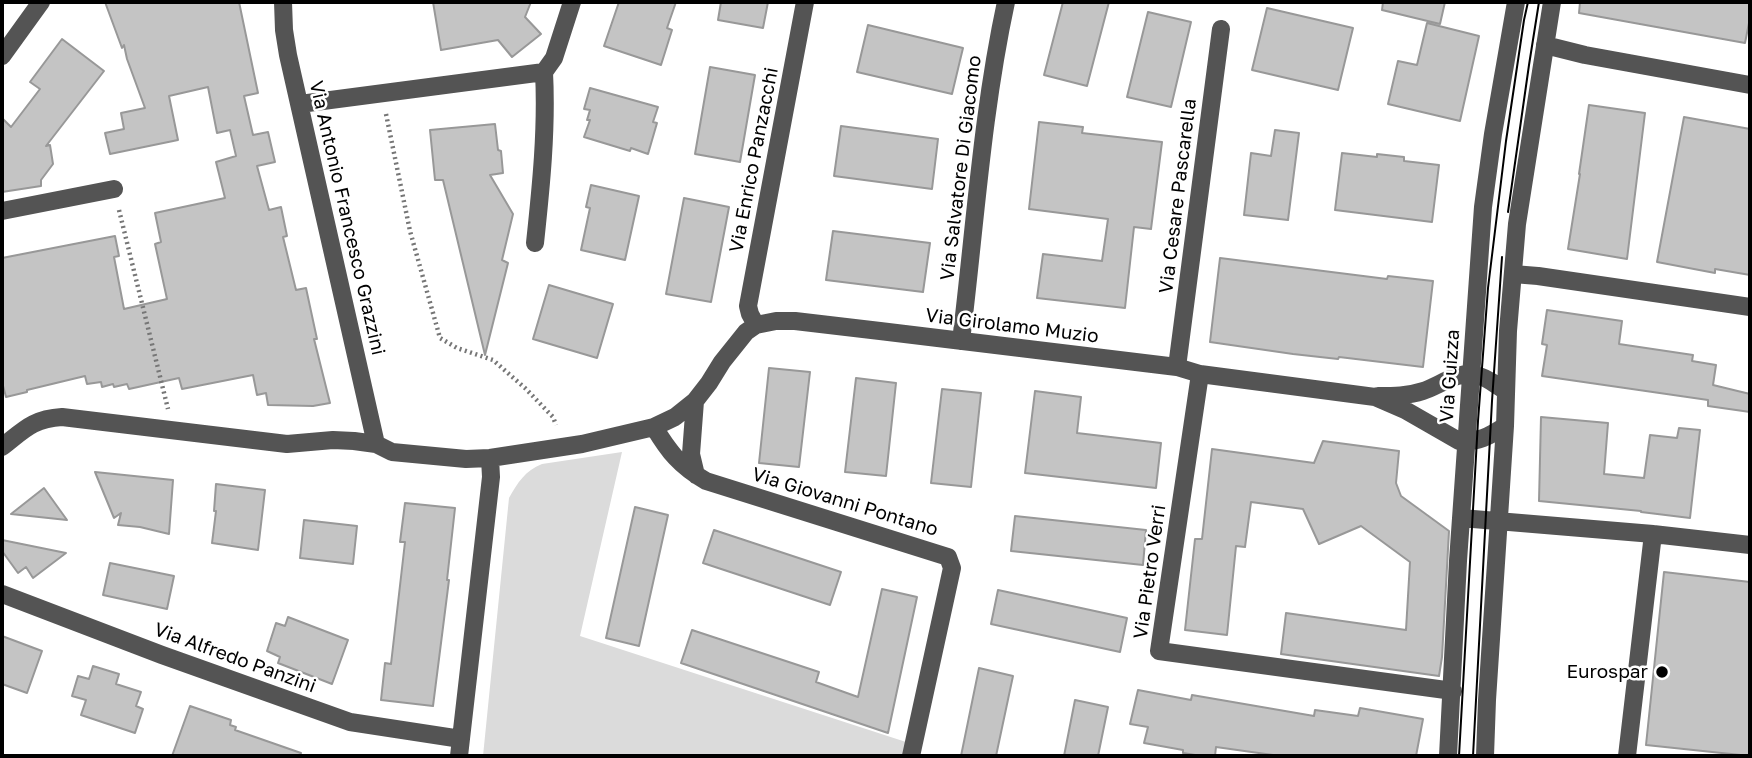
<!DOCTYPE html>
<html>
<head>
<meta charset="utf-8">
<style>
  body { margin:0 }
  #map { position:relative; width:1752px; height:758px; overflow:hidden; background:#fff; font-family:"Golos Text",sans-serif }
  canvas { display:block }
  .frame { position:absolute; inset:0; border:4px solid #000; pointer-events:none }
</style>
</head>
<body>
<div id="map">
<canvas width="1752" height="758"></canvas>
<div class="frame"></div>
</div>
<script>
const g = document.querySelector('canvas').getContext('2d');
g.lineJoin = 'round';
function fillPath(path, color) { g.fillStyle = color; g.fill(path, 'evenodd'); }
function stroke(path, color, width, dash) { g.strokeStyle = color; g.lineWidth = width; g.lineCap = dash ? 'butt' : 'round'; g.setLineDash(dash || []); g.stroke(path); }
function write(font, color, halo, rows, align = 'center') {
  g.font = font + ' "Golos Text",sans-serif'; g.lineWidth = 5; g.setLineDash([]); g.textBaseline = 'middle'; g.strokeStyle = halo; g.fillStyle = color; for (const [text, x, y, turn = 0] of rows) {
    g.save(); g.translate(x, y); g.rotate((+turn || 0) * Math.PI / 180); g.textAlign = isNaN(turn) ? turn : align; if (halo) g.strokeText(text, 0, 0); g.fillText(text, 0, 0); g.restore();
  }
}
fillPath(new Path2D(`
  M622,452L580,636L906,742L903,756H483L509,498C518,482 525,471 542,464Z`), '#dbdbdb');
const building = new Path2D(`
  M105,2H239L258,93L244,96L253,135L268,132L275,162L257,166L269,210L281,207L287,236L283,237L296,290L306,288L317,339H314L330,403L313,406L268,405L266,393L257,395L253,375L182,389L179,378L129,389L127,384L114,387L113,384L102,387L101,382L87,384L85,376L27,390V392L6,397L2,382V258L115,236L119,256L114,257L124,309L167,299L155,244L161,242L155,213L225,198L216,162L236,156L230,130L217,133L208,87L169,96L178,140L110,154L105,133L124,129L121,113L145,108L127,59L124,45L122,48Z
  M433,2H531L525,17L541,34L512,57L498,40L441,50Z
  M619,2H676L667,28L672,30L661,65L604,46Z
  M721,2H768L763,28L718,20Z
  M1063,2H1109L1087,86L1044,75Z
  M1383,2H1445L1440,24L1382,10Z
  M1580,2H1750V18L1745,43L1579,13Z
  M1267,8L1353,28L1338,90L1252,70Z
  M1148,12L1191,22L1171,107L1127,97Z
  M1427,23L1479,36L1460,121L1388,104L1398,61L1417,65Z
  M868,25L963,48L952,94L857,72Z
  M62,39L104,71L46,146L50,145L53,164L41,180V186L2,192V118L11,127L40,89L30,82Z
  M710,67L755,75L740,162L695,154Z
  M590,88L658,107L653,122L657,123L648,154L631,148L630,151L584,137L590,120H587L590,110L584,109Z
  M1589,105L1645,113L1627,259L1568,249L1580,174H1579Z
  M1684,117L1750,129V275L1715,269V273L1657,262Z
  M1039,122L1083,127L1082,133L1162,142L1151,229L1134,227L1125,308L1037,298L1043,254L1102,261L1108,219L1029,209Z
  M495,124L498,150L501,151L503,173L490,175L513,214L502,260L508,263L485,355L443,180H435L430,130Z
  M841,126L938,139L932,189L834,176Z
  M1275,130L1299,133L1288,220L1244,215L1251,153L1271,156Z
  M1342,153L1377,157V154L1404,157V161L1439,165L1432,222L1335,210Z
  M591,185L639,196L625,260L581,250L590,208L586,207Z
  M684,198L729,207L711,302L666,294Z
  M833,231L930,243L923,292L826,280Z
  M1220,258L1387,279L1388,276L1433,281L1423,367L1339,357L1338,359L1293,354L1210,342Z
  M549,285L613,304L597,358L533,339Z
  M1547,310L1622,321L1619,344L1693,355L1692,361L1716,365L1713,385L1750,394V412L1708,406V400L1542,376L1547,345L1542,344Z
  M769,368L810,372L799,467L759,463Z
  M856,378L896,383L886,476L845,472Z
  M942,389L981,393L971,487L931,483Z
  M1035,391L1081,397L1077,433L1161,443L1156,488L1025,473Z
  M1541,417L1608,423L1604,474L1644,478L1650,435L1677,438L1679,428L1700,430L1690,518L1641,512V511L1539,501Z
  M1323,441L1399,451L1396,483L1401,496L1449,531L1442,657L1439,676L1281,654L1286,613L1406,630L1410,562L1361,526L1319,544L1303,509L1251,502L1245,547L1236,546L1227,635L1185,630L1195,539H1202L1212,449L1314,463Z
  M95,472L173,480L169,534L140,527L118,525L121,513L114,518Z
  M216,484L265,490L258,550L212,543L216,511H214Z
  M44,488L67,520L11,514Z
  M405,503L455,508L447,580H449L433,706L381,700L385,663L391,664L405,542H400Z
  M635,507L668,515L639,646L606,638Z
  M1015,516L1146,530L1143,565L1011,551Z
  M304,520L357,526L353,564L300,558Z
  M714,530L841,572L830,605L703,563Z
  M2,540L7,541L66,553L33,578L26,567L18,573L2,551Z
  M110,563L174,576L167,609L103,595Z
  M1664,572L1750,582V756L1646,745Z
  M882,589L917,597L888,733L681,663L692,630L819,672L816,682L858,697Z
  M998,590L1127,618L1120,652L991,624Z
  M288,617L348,640L332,684L278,663L280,657L267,651L276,623L285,626Z
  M2,636L42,651L27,693L2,684Z
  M93,666L119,674L116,684L141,692L136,706L143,709L135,733L81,715L86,700L72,696L78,676L89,679Z
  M979,668L1013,676L996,756H961Z
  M1138,690L1191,700L1192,695L1314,716L1315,710L1358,716L1360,708L1423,719L1416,756H1280L1216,747L1215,756H1201L1183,753V750L1144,743L1148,727L1130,724Z
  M1075,700L1108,707L1098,756H1064Z
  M190,706L231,720L230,725L236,727L235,730L301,753L300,756H172Z`);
fillPath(building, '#c4c4c4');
stroke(building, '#989898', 2);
stroke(new Path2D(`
  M386,114L410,231L440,338L457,348L493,360L525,388L553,417L556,425
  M119,210L168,409`), '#767676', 4.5, [2, 3.5]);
stroke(new Path2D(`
  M283,2L284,30L288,55L376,444
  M1545,45L1585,55L1750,85
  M2,56L41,2
  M300,104L544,72L554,58L572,2
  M2,211L114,189
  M535,243C541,187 547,129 544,72
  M1513,274L1538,276L1750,307
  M756,325L750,314L748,306L805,2
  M961,341C975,227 982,113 1006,2
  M1177,367L1221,29
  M1200,374L1159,651L1453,691
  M1378,396C1393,396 1408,396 1423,391C1439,386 1459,370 1476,375C1487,377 1497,386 1506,391
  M695,401L691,454L696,475
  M654,427C669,452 680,466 706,481L948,557L952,568L911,756
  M2,447C24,430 32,419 62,417L287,444L333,440L354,441L376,444L392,452L466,459L490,458L582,444L654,427L675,417L695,401L709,383L722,362L746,332L756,325L776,321H795L880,331L1177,367L1200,374L1375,397L1405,410L1459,441C1477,443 1490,436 1505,426
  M1461,518L1653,534L1750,545
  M2,594L162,655L350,722L461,739
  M459,756L491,477L490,458
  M1448,756L1458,561L1483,207L1493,134L1516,2
  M1485,756L1487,700L1505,426L1508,331L1517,224L1552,2
  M1627,756L1653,534`), '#545454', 18);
stroke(new Path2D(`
  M1508,212L1529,65L1539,2
  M1459,756L1478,421L1488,288L1506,141L1524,20L1528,2
  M1473,756L1492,401L1502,257`), '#000', 2);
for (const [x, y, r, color] of [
  [1662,672,7,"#000"]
]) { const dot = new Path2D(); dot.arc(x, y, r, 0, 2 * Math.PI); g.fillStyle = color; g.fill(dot); stroke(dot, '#fff', 2.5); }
write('19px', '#000', '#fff', [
  ["Via Enrico Panzacchi",754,160,-79],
  ["Via Salvatore Di Giacomo",961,168,-83],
  ["Via Cesare Pascarella",1178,196,-83],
  ["Via Antonio Francesco Grazzini",347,218,77],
  ["Via Girolamo Muzio",1012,326,7],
  ["Via Guizza",1450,376,-86],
  ["Via Giovanni Pontano",845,502,17],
  ["Via Pietro Verri",1150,572,-82],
  ["Via Alfredo Panzini",235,658,20]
]);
write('19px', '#000', '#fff', [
  ["Eurospar",1648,672]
], 'right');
</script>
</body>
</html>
